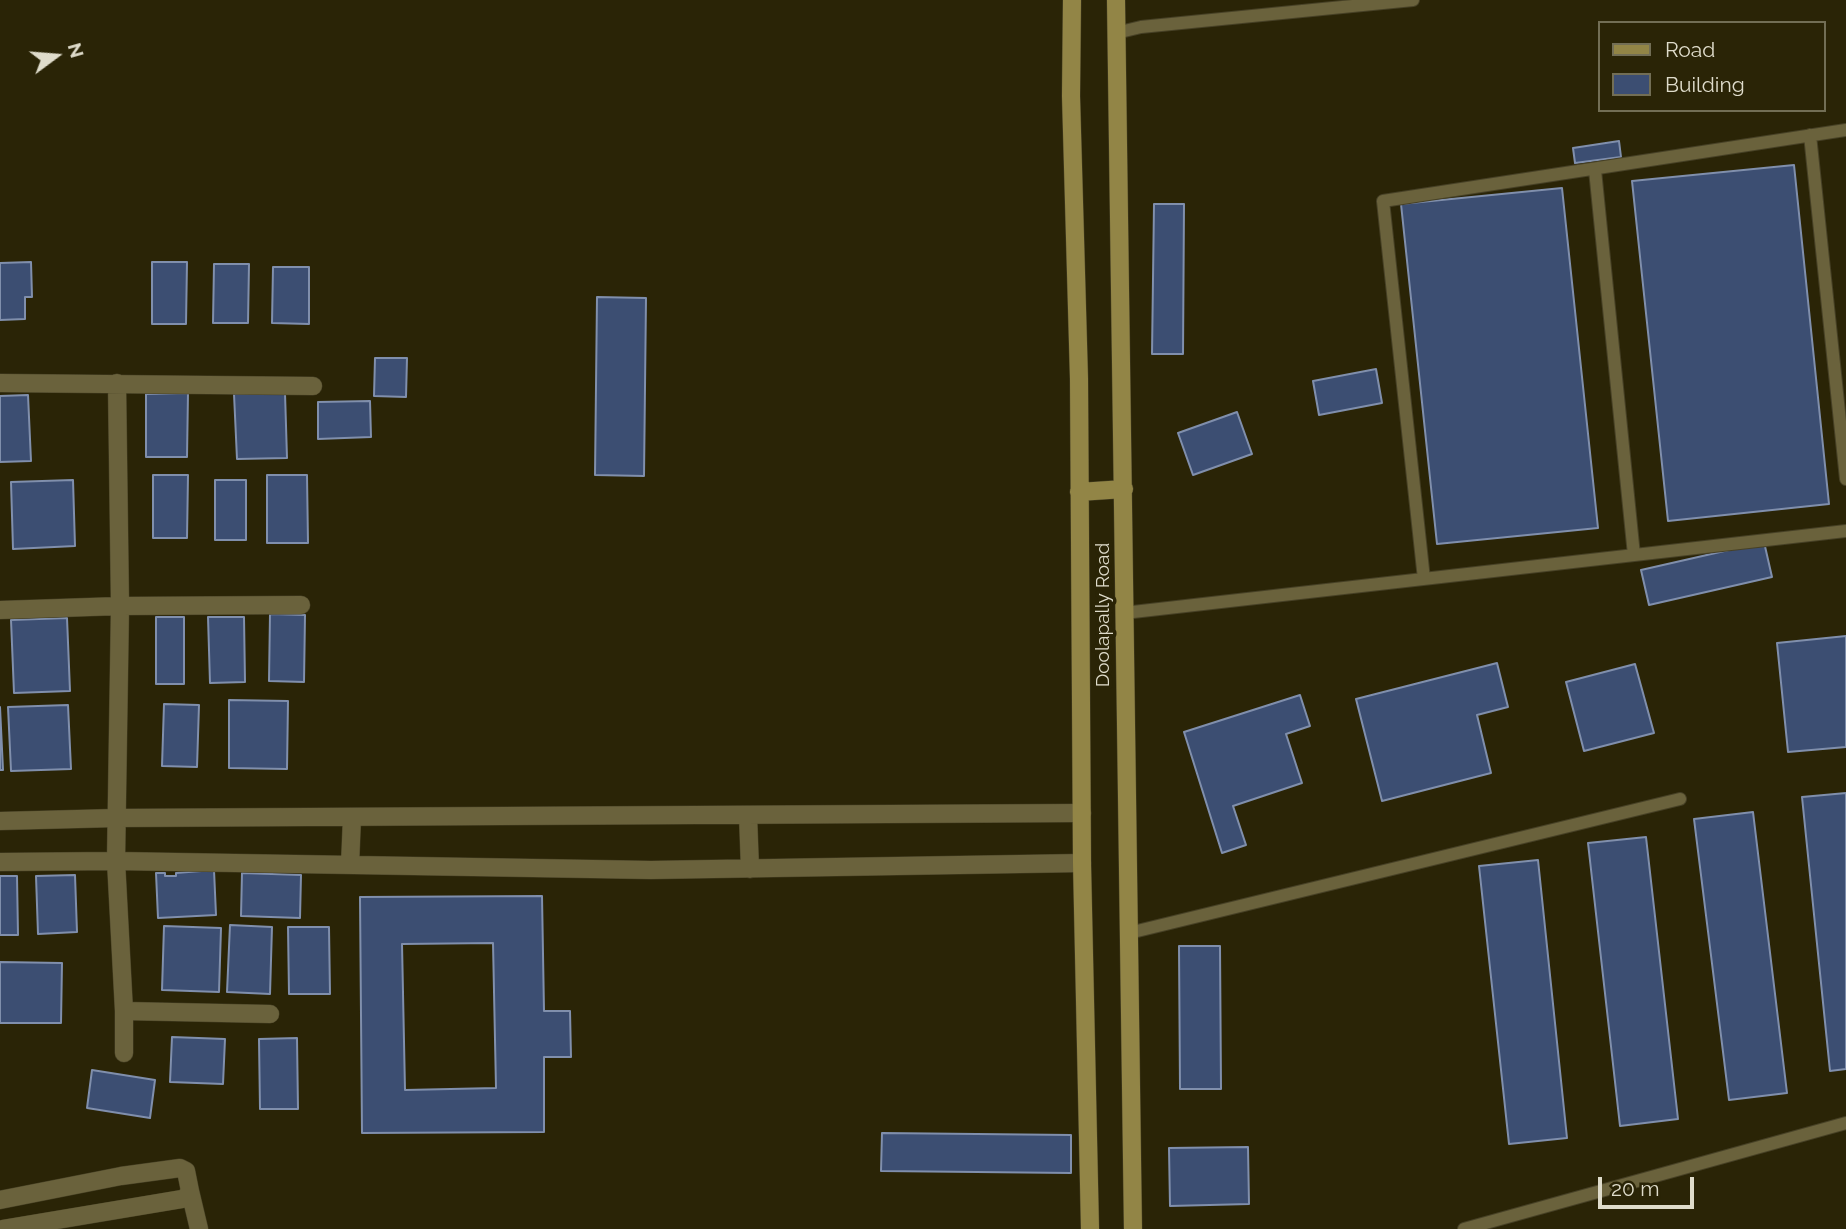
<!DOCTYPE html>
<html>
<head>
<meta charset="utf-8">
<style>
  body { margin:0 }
  #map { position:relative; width:1846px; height:1229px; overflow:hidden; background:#2a2406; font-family:Raleway,sans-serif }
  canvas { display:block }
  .legend { position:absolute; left:1598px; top:21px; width:228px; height:91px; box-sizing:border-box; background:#2a2406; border:2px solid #726e55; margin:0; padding:9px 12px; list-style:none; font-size:21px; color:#dfdccb }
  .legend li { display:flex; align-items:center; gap:14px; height:35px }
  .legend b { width:35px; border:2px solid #726e55 }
  .north { position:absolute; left:21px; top:21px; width:70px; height:70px; -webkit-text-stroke:5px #2a2406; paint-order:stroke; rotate:74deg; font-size:19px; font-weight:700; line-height:28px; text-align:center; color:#dfdccb }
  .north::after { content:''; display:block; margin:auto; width:24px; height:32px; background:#dfdccb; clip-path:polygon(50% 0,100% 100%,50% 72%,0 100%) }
  .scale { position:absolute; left:1598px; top:1177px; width:96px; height:32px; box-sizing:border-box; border:4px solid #dfdccb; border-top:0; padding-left:9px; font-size:21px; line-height:24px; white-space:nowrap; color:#dfdccb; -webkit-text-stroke:5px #2a2406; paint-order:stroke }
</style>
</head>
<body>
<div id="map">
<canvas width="1846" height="1229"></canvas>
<ul class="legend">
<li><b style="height:9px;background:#928546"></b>Road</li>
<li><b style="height:19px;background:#3c4e72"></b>Building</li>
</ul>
<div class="north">N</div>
<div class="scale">20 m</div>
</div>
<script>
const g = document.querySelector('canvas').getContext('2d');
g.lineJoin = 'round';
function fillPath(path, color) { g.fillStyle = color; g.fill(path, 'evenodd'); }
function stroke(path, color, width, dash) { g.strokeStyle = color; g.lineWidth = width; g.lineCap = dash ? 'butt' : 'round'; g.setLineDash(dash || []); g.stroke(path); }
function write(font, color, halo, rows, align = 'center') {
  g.font = font + ' Raleway,sans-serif'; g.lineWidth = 7; g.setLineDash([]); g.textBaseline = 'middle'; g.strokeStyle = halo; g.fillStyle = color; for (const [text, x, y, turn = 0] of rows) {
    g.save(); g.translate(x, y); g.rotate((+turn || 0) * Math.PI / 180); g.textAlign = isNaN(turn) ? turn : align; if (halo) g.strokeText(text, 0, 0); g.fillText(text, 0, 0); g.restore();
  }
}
const building = new Path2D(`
  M1619,141L1621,157L1575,163L1573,148Z
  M1794,165L1829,504L1668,521L1632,181Z
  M1562,188L1598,528L1437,544L1401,204Z
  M1154,204H1184L1183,354H1152Z
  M31,262L32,297H25V319L0,320V263Z
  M152,262H187L186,324H152Z
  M214,264H249L248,323H213Z
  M273,267H309V324L272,323Z
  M597,297L646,298L644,476L595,475Z
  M375,358H407L406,397L374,396Z
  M1376,369L1382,403L1319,415L1313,381Z
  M188,393L187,457H146V394Z
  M285,393L287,458L237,459L234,394Z
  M28,395L31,461L0,462V396Z
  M370,401L371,437L318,439V402Z
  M1237,412L1252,454L1193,475L1178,433Z
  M153,475H188L187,538H153Z
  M267,475H307L308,543H267Z
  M73,480L75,546L13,549L11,482Z
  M215,480H246V540H215Z
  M1764,542L1772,577L1649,605L1641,570Z
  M270,614L305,615L304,682L269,681Z
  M156,617H184V684H156Z
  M208,617H244L245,682L210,683Z
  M67,618L70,691L14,693L11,620Z
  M1846,636V747L1788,752L1777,643Z
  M1497,663L1508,707L1477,715L1491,773L1382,801L1356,699Z
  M1635,664L1654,733L1584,751L1566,682Z
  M1300,695L1310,726L1286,734L1302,783L1233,806L1246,845L1222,853L1184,732Z
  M229,700L288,701L287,769L229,768Z
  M164,704L199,705L197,767L162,766Z
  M68,705L71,769L11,771L8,707Z
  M0,707L3,770H0Z
  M1846,793V1069L1830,1071L1802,797Z
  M1753,812L1787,1093L1729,1100L1694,819Z
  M1646,837L1678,1119L1620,1126L1588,843Z
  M1538,860L1567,1138L1509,1144L1479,866Z
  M214,870L216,915L158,918L156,873H165V876H176V873Z
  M242,873L301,875L300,918L241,916Z
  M75,875L77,932L38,934L36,876Z
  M0,876H17L18,935H0Z
  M542,896L544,1011H570L571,1057H544V1132L362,1133L360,897ZM493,943L496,1088L405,1090L402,944Z
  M230,925L272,927L270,994L227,992Z
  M164,926L221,928L219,992L162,990Z
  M288,927H329L330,994H289Z
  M1179,946H1220L1221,1089H1180Z
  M0,962L62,963L61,1023H0Z
  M172,1037L225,1039L223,1084L170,1082Z
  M297,1038L298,1109H260L259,1039Z
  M92,1070L155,1080L150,1118L87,1108Z
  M882,1133L1071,1135V1173L881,1171Z
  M1248,1147L1249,1204L1170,1206L1169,1148Z`);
fillPath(building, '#3c4e72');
stroke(building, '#808fac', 2);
const service = new Path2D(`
  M1116,33L1141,27L1413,0
  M1810,135L1846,479
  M1595,170L1634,555
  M1424,579L1383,201L1846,130
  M1124,613L1846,531
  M1129,933L1680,799
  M1464,1229L1846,1123`);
const minor = new Path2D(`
  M0,383L313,386
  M117,383L120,606L116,861L124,1011V1053
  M0,610L120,606L301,605
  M748,815L750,869
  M0,821L116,818L1082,813
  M0,862L116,861L651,870L1082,863
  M350,865L352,817
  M124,1011L270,1014
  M190,1191L199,1229
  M0,1200L121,1176L180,1168L186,1171L190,1191L186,1197L182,1199L3,1229`);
const secondary = new Path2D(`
  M1072,0L1071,96L1079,379L1082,863L1090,1229
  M1116,0L1133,1229
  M1079,492L1124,489`);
stroke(service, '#474126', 14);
stroke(minor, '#474126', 19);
stroke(secondary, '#474126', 19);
stroke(service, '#6a623c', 12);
stroke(minor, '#6a623c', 18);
stroke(secondary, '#928546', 18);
write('19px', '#dfdccb', '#2a2406', [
  ["Doolapally Road",1103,615,-90]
]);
</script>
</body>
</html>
